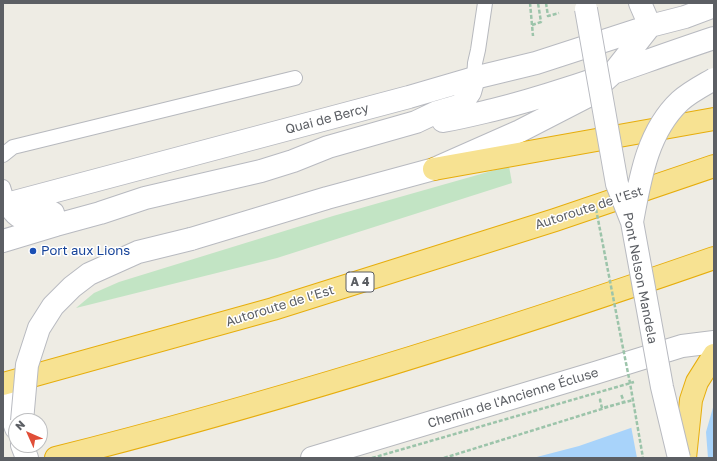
<!DOCTYPE html>
<html>
<head>
<meta charset="utf-8">
<style>
  body { margin:0 }
  #map { position:relative; width:717px; height:461px; overflow:hidden; background:#eeece4; font-family:"Golos Text",sans-serif }
  canvas { display:block }
  .frame { position:absolute; inset:0; border:4px solid #5c5f64; pointer-events:none }
  .north { position:absolute; left:8px; top:413px; width:40px; height:40px; box-sizing:border-box; background:#fff; border:1px solid #bebfc1; border-radius:50%; rotate:315deg; font-size:11px; font-weight:700; line-height:16px; text-align:center; color:#5c5f64 }
  .north::after { content:''; display:block; margin:auto; width:14px; height:18px; background:#e04e38; clip-path:polygon(50% 0,100% 100%,50% 72%,0 100%) }
</style>
</head>
<body>
<div id="map">
<canvas width="717" height="461"></canvas>
<div class="frame"></div>
<div class="north">N</div>
</div>
<script>
const g = document.querySelector('canvas').getContext('2d');
g.lineJoin = 'round';
function fillPath(path, color) { g.fillStyle = color; g.fill(path, 'evenodd'); }
function stroke(path, color, width, dash) { g.strokeStyle = color; g.lineWidth = width; g.lineCap = dash ? 'butt' : 'round'; g.setLineDash(dash || []); g.stroke(path); }
function write(font, color, halo, rows, align = 'center') {
  g.font = font + ' "Golos Text",sans-serif'; g.lineWidth = 3; g.setLineDash([]); g.textBaseline = 'middle'; g.strokeStyle = halo; g.fillStyle = color; for (const [text, x, y, turn = 0] of rows) {
    g.save(); g.translate(x, y); g.rotate((+turn || 0) * Math.PI / 180); g.textAlign = isNaN(turn) ? turn : align; if (halo) g.strokeText(text, 0, 0); g.fillText(text, 0, 0); g.restore();
  }
}
fillPath(new Path2D(`
  M509,166L512,183L277,258L76,308L94,293L119,282L333,216Z`), '#c2e4c4');
fillPath(new Path2D(`
  M714,399V458H533L579,446Z`), '#a8d3fa');
fillPath(new Path2D(`
  M714,397V404L706,432L708,458H637L631,426Z`), '#eeece4');
const service = new Path2D(`
  M474,78L475,63L478,50L485,3
  M3,155L13,147L295,78
  M3,187L8,203`);
const minor = new Path2D(`
  M312,458L595,373L682,346L714,342`);
const secondary = new Path2D(`
  M640,3L650,26
  M443,121C460,118 476,114 493,110C569,91 641,62 714,38
  M8,203C10,207 13,211 16,214C26,224 41,217 53,213
  M3,205L409,97L474,78L536,63L650,26L685,17L714,6
  M191,239L327,198L434,169L520,131L588,96L613,73L650,26
  M3,241L56,225L100,213L145,198L261,171L293,161L328,147L416,122L437,112L461,105L470,92L474,78
  M3,391L16,428
  M22,445L27,458`);
const motorway = new Path2D(`
  M434,169L714,119
  M3,384L273,309L555,220L714,166
  M56,458C278,402 498,333 714,258
  M685,458L691,400L697,382L714,355`);
stroke(service, '#b7b9be', 16);
stroke(minor, '#b7b9be', 24);
stroke(secondary, '#b8bac0', 24);
stroke(motorway, '#e6ad0c', 24);
stroke(new Path2D(`
  M530,3L533,36
  M546,3L548,16L559,13
  M532,25L541,22L538,3
  M601,399L600,400L602,408L633,400
  M444,458L624,402L621,394`), '#9cc4aa', 2.5, [4, 2]);
stroke(service, '#fff', 14);
stroke(minor, '#fff', 22);
stroke(secondary, '#fff', 22);
stroke(motorway, '#f7e292', 22);
const secondaryBridge = new Path2D(`
  M586,9L617,184L632,222L662,387L679,458
  M632,222C640,179 647,132 680,101C690,92 702,86 714,79
  M22,421L27,365L39,328L53,306L72,287L89,274L138,252L191,239`);
stroke(secondaryBridge, '#b8bac0', 24, []);
stroke(new Path2D(`
  M596,209L622,343L630,383L643,458
  M372,458L634,382`), '#9cc4aa', 2.5, [4, 2]);
stroke(secondaryBridge, '#fff', 22);
for (const [x, y, r, color] of [
  [33,251,4,"#1a4fb4"]
]) { const dot = new Path2D(); dot.arc(x, y, r, 0, 2 * Math.PI); g.fillStyle = color; g.fill(dot); stroke(dot, '#fff', 1.5); }
for (const [x, y, w] of [
  [360,282,28]
]) { const box = new Path2D(); box.roundRect(x - w / 2, y - 10, w, 20, 3); g.fillStyle = '#fff'; g.fill(box); stroke(box, '#5c5f64', 1); }
write('bold 12px', '#5c5f64', null, [
  ["A 4",360,282]
]);
write('13px', '#5c5f64', '#fff', [
  ["Quai de Bercy",327,119,-15],
  ["Autoroute de l’Est",589,208,-18],
  ["Pont Nelson Mandela",640,278,79],
  ["Autoroute de l’Est",280,306,-17],
  ["Chemin de l'Ancienne Écluse",513,398,-17]
]);
write('13px', '#164399', '#fff', [
  ["Port aux Lions",41,251]
], 'left');
</script>
</body>
</html>
